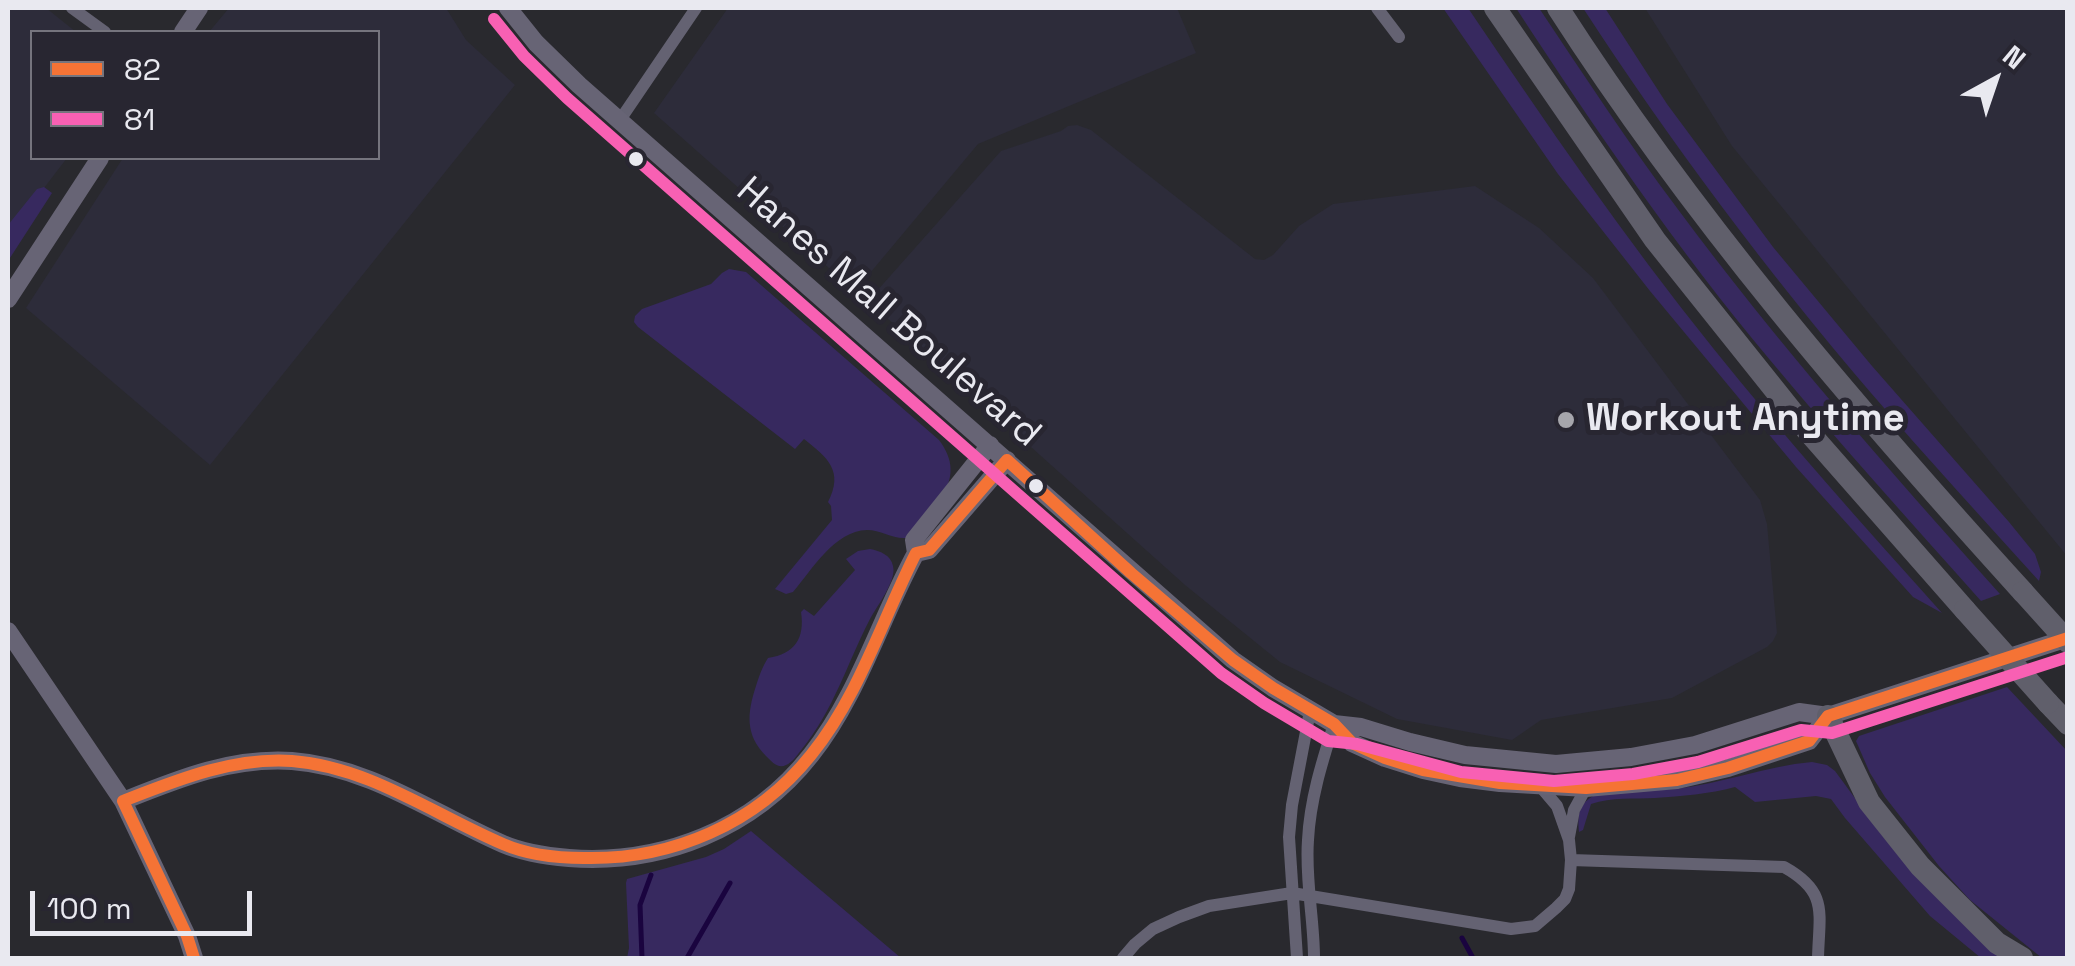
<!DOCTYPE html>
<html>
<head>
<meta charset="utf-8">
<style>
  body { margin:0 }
  #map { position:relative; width:2075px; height:966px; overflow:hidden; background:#29292e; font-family:"Space Grotesk",sans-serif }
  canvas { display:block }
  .frame { position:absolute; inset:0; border:10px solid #e9e9f0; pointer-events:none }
  .legend { position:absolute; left:30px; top:30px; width:350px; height:130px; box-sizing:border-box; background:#282631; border:2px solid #75747d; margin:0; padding:12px 18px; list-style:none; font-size:30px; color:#e9e9f0 }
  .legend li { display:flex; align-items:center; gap:20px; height:50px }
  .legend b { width:50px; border:2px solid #75747d }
  .north { position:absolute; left:1945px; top:30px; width:100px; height:100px; -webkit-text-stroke:8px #282631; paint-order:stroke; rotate:40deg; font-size:28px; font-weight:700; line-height:40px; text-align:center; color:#e9e9f0 }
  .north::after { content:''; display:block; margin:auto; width:35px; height:45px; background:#e9e9f0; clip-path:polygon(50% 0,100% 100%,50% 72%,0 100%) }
  .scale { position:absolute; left:30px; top:891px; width:222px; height:45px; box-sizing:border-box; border:5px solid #e9e9f0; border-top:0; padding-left:12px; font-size:30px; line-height:35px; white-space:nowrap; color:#e9e9f0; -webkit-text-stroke:8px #282631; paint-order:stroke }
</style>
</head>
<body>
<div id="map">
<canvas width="2075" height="966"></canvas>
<div class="frame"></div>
<ul class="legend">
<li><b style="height:12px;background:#f57335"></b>82</li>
<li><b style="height:12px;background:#f860b3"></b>81</li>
</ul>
<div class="north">N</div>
<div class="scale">100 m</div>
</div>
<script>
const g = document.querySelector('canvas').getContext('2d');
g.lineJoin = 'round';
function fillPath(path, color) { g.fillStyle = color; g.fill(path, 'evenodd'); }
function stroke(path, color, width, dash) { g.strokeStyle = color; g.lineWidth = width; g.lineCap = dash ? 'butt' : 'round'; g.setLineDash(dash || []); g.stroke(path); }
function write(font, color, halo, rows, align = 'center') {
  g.font = font + ' "Space Grotesk",sans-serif'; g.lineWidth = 10; g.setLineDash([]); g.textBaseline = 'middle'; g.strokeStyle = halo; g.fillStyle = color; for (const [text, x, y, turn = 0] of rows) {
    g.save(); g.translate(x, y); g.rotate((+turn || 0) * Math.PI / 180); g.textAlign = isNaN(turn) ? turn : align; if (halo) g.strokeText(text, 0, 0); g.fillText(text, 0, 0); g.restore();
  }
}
fillPath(new Path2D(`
  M8,8H46L76,32H32V158H67L8,235Z
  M229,8H446L466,40L515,85L210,465L26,308L123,158H378V32H209Z
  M728,8H1177L1196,53L978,144L855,291L654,113Z
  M1645,8H2067V556L1732,146Z
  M1077,125L1091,130L1255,259L1264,260L1273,255L1299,226L1333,204L1475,186L1539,228L1593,278L1760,500L1767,524L1777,633L1773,641L1767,647L1672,698L1541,720L1512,740L1397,719L1280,662L1185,585L868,301L1001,151L1061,131L1068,126Z`), '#2d2c3a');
fillPath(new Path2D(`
  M1443,8H1468C1546,123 1625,239 1713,348C1786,439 1864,526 1942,613L1913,597L1796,467L1650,291L1558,174Z
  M1516,8H1539C1584,75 1628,143 1677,208C1777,343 1888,469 2000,594L1981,601C1910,521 1838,442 1770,360C1677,249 1595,129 1516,8Z
  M1583,8H1605L1667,104L1773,247L1872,366L2009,522L2035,554L2041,572L2039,581C1983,519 1926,457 1871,393C1767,271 1670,142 1583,8Z
  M44,187L52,193L8,261V225L37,189Z
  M729,269L746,272L939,440C970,481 932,507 906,538C892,539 881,530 867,530C834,531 812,570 793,592L786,594L775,589L832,520L831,506L828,502C844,471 828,458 804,439L795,449L638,327L634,322L635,316L642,309L711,284L722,273Z
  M870,549C880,551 891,555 893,566C897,581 876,607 869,621C847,664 833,711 802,749C798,754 792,763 786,765C778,769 772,762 766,756C745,735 747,713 756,686C759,677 762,667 768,658C795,654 805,638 801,612L804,609L814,616L855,570L846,559L858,551Z
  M2007,687L2067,751V958H2042L1970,900L1939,866L1885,797L1870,773L1856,741L1859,736L1865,734Z
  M1812,762L1827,765L1835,771L1885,839L2008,958H1981L1930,916L1845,818L1831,799L1816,796L1755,802L1735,787C1709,794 1682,796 1655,798C1634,799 1612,797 1591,804L1583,830L1579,832C1578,818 1577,807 1590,798C1608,786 1652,791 1675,789C1721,784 1766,766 1812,762Z
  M751,831L901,958H627L629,948L626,883L627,879L706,857L724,849Z`), '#37295f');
stroke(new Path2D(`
  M1462,938L1473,958
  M642,958L640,905L651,875
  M687,958L730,883`), '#1a043f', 5);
stroke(new Path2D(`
  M72,8L105,32
  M1377,8L1399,37
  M620,120L696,8
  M1569,837L1574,810L1586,788
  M1571,860L1784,867C1829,892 1819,913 1818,958
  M1123,958L1135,944L1153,929L1179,917L1209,906L1292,893L1511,929L1535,926L1556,908L1565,899L1569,889L1571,860L1569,840L1557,806L1540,786
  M1297,958L1289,837L1292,805L1310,711
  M1314,958C1314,919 1305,880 1308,840C1310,800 1322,762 1334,724`), '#646272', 12);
stroke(new Path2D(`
  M508,8L536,43L579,85L1233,660L1273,688L1334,724L1352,743L1385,758L1423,770L1460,778L1500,783L1586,788L1677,780L1728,768L1809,741L1828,716
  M183,32L199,8
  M8,299L100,158
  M916,553L929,550L1007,460
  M8,631L123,801L187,936L194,958
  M1334,724L1361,727L1410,742L1465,755L1556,764L1631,757L1695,745L1799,712L1828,716L2068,638
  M123,801C178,779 231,757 292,761C371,767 432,813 503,844C524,853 546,856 569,858C662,865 753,829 811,755C858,696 880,619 916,553L914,540L990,445`), '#676475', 18);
stroke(new Path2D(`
  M1495,8L1655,240L1806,429L1965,610
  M1558,8C1693,218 1855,407 2023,592
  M2048,703L2068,724
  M1828,716L1869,802L1920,866L1997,943L2022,958`), '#605f6b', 22);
stroke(new Path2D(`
  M2023,592L2068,642
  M1965,610L2048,703`), '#605f6b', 22);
stroke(new Path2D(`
  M194,958L187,936L123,801C177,780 233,757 292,761C369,767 433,814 503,844C528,855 557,858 584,858C672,860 756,824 811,755C859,696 882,620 916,553L929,550L1007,460L1131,573L1233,660L1273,688L1334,724L1352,743L1385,758L1423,770L1500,783L1586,788L1677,780L1728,768L1809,741L1828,716L2068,638`), '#f57335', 12);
stroke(new Path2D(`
  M494,19L524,56L567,98L1221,673L1264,703L1328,741L1357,744L1461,772L1554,781L1633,774L1698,762L1801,730L1832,733L2068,657`), '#f860b3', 12);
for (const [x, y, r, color] of [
  [636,159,9,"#e9e9f0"],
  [1566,420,10,"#a6a6ac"],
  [1036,486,9,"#e9e9f0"]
]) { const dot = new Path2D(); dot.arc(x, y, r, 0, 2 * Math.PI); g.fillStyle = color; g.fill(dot); stroke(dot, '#282631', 4); }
write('38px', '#e9e9f0', '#282631', [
  ["Hanes Mall Boulevard",888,313,41]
]);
write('bold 38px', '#e9e9f0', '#282631', [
  ["Workout Anytime",1586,420]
], 'left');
</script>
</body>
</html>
